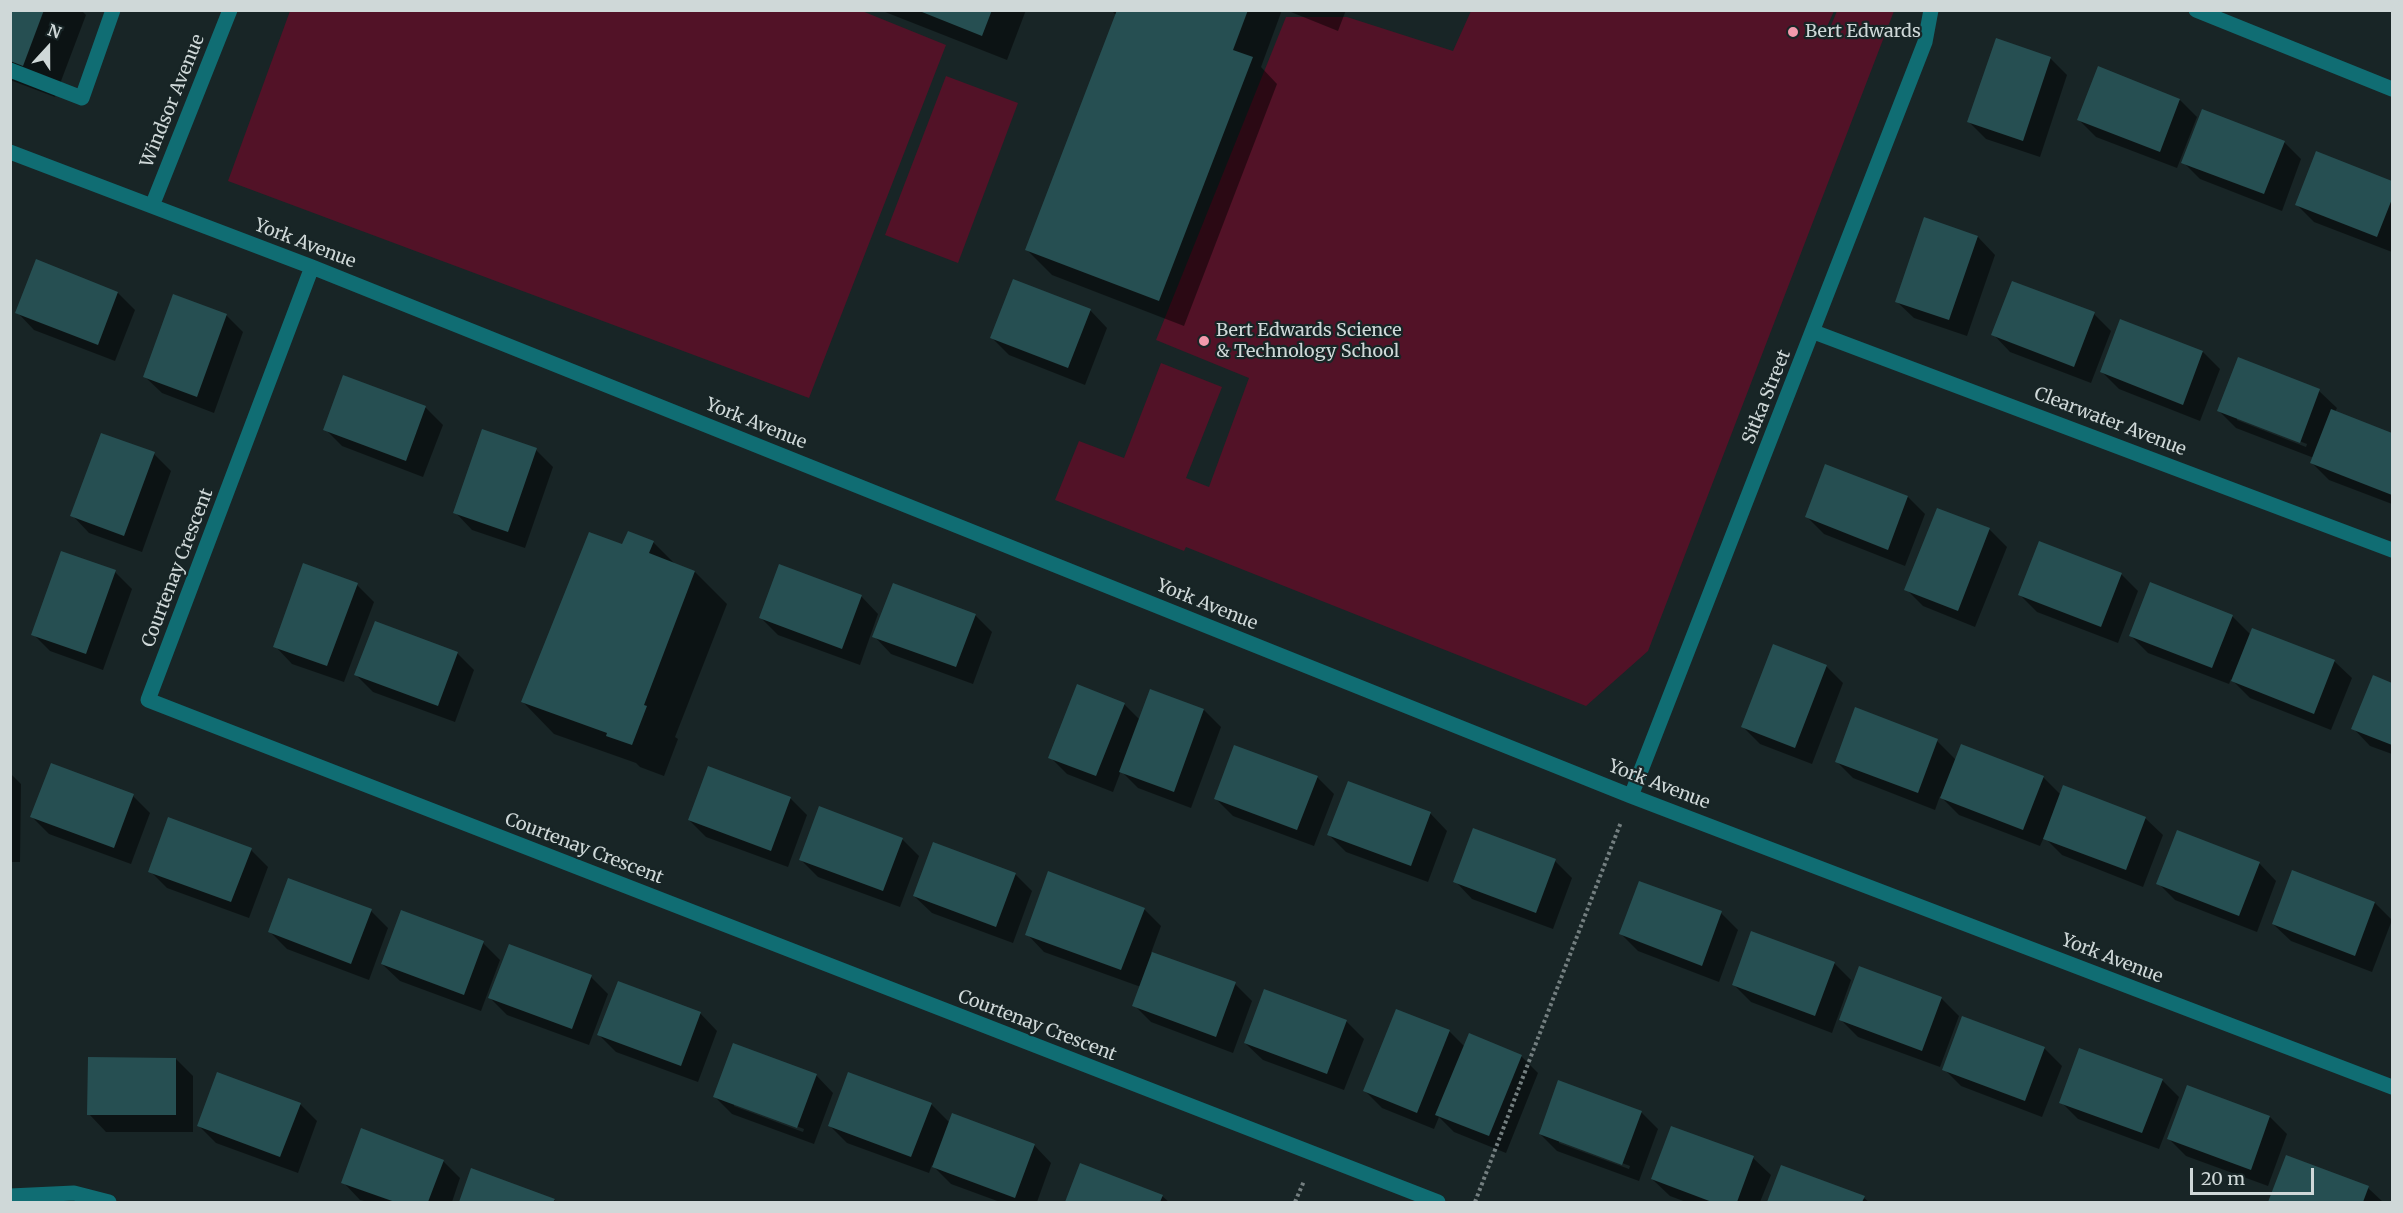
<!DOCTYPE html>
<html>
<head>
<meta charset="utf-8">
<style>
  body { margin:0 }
  #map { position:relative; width:2403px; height:1213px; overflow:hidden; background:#182526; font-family:Merriweather,serif }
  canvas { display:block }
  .frame { position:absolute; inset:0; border:12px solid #cfd8d8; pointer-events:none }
  .north { position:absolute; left:18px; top:18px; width:60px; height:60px; -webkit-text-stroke:4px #182526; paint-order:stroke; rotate:21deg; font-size:16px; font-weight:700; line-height:24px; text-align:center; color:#cfd8d8 }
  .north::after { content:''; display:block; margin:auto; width:21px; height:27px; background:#cfd8d8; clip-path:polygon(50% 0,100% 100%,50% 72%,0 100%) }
  .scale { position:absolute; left:2190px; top:1168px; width:124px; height:27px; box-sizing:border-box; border:3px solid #cfd8d8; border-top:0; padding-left:8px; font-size:18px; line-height:21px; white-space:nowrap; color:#cfd8d8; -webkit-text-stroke:4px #182526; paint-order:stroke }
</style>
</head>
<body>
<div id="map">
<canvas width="2403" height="1213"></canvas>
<div class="frame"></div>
<div class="north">N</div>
<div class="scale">20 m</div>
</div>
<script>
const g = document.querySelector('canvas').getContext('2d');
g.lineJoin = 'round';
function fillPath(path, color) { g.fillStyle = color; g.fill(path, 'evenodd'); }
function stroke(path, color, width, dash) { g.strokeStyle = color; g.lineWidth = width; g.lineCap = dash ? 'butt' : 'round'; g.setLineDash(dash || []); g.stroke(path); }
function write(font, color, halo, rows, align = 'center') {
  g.font = font + ' Merriweather,serif'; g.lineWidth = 4.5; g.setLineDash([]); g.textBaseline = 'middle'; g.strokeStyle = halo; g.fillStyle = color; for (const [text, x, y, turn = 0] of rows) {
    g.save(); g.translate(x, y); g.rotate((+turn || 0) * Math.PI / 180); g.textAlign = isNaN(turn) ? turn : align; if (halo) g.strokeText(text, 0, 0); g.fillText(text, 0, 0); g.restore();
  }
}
fillPath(new Path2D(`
  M290,11H862L946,45L809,398L228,181Z
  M1471,11H1834L1822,38L1825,40L1837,11H1894L1648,651L1586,706L1186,547L1184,551L1055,500L1079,441L1124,458L1161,363L1222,387L1186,478L1209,487L1249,378L1156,340L1286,17H1347L1453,51Z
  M946,76L1018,103L958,263L885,235Z`), '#521227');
fillPath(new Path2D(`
  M10,10H81L86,15L55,97L10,80Z
  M880,10H1026L1007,60Z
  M1111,10H1282L1261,67L1277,84L1184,326L1052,275L1027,250L1117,16Z
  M1286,10H1346L1338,31Z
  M2050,58L2067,75L2040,157L1986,139L1969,122Z
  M2180,100L2197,117L2177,168L2096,137L2079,120Z
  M2284,142L2301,159L2282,211L2200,179L2183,162Z
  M2316,153L2392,182V252L2314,222L2297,205Z
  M1925,219L1978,237L1995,255L1967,336L1914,318L1896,301Z
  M37,261L118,293L135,310L115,361L34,330L17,312Z
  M1090,310L1107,328L1085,385L1009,355L992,338Z
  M2094,314L2111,331L2091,383L2010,352L1993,334Z
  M226,315L243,332L214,413L162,393L144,376Z
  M2203,352L2220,369L2200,421L2119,389L2102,372Z
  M2238,359L2319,391L2337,408L2335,412L2392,435V504L2329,480L2312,463L2314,458L2236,428L2219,411ZM2237,417L2307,444L2306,447L2237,420Z
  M344,377L426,408L443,425L423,477L342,446L325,429Z
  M536,450L553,467L525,548L472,530L455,512Z
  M154,454L171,471L142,552L89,533L72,515Z
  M1908,497L1925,514L1905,566L1824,534L1807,517Z
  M1989,529L2007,547L1975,627L1923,606L1906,589Z
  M653,542L676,565L695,572L727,604L675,737L678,739L664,776L640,767L636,763L554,734L523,702L623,546Z
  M115,572L132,589L103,670L50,651L33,634Z
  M2121,574L2138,591L2118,643L2037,612L2020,595Z
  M357,585L374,602L344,682L292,664L275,646Z
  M861,596L878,614L860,665L778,635L761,618Z
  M975,615L992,632L973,684L891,654L874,636Z
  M2232,616L2251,635L2334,661L2352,678L2331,730L2250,698L2231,679L2229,684L2148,653L2131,636Z
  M457,653L474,670L455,722L373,692L356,675Z
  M1826,666L1843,683L1812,764L1760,744L1743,727Z
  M2373,677L2392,684V754L2370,746L2353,728Z
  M1151,691L1204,710L1221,727L1191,808L1138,788L1121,771L1113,792L1067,774L1050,757L1124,704L1140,720Z
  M1856,709L1937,741L1956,760L2043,777L2061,795L2145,818L2163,835L2143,887L2062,855L2044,837L2040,846L1959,815L1940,796L1935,810L1853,778L1836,761Z
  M10,773L21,784L20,862H10Z
  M1317,777L1334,794L1314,846L1233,816L1216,799Z
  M133,796L150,813L131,864L49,834L32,817Z
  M790,798L807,815L788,867L706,837L689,820Z
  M1430,813L1447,831L1428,882L1346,852L1329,835Z
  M902,839L919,856L900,907L818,877L801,860Z
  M251,850L268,867L249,918L167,888L150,871Z
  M1555,861L1572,878L1553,929L1472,899L1455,881Z
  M2259,863L2276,881L2257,932L2175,900L2158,883Z
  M2293,872L2375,903L2392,920L2372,972L2291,941L2273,924Z
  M1015,874L1032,891L1013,943L932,913L914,896Z
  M1144,909L1161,926L1151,953L1235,984L1252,1001L1233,1053L1151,1022L1134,1005L1141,987L1044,952L1027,934Z
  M371,911L388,928L369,980L287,949L270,932Z
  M1721,913L1738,930L1719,982L1638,951L1621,934Z
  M483,943L500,960L481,1011L400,981L382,964Z
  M1834,963L1851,980L1832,1033L1751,1002L1734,985Z
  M1860,968L1942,999L1959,1016L1940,1067L1858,1037L1841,1020Z
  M591,977L608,994L589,1045L507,1015L490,998Z
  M10,997L12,999V1027H10Z
  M700,1013L717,1031L698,1082L616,1052L599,1035Z
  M1963,1018L2044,1048L2062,1066L2042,1117L1961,1086L1944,1069Z
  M1346,1021L1364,1039L1344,1090L1263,1060L1245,1043Z
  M1449,1031L1465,1047L1521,1056L1538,1073L1506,1153L1454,1132L1439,1117L1434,1129L1382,1108L1365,1091Z
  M176,1059L193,1076V1132H106L89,1114Z
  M816,1075L833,1093L814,1144L732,1114L715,1097ZM734,1103L804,1129L803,1132L734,1106Z
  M2162,1080L2179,1097L2159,1149L2078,1119L2061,1102Z
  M300,1104L317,1121L298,1173L216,1143L199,1126Z
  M931,1104L950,1123L1034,1145L1051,1163L1037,1202H1000L951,1184L932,1165L929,1173L847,1143L830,1126Z
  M1641,1112L1658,1129L1639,1181L1557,1151L1540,1134ZM1559,1140L1630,1166L1629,1169L1559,1143Z
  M2270,1117L2287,1134L2268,1186L2186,1156L2169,1139Z
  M1672,1128L1753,1158L1771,1175L1760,1202H1686L1670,1196L1652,1179Z
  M2287,1157L2368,1188L2383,1202H2270Z
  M443,1161L460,1178L452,1202H368L360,1200L343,1182Z
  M1081,1165L1162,1196L1169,1202H1067Z
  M1782,1167L1864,1198L1869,1202H1769Z
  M472,1170L554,1200L556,1202H460Z`), '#0007');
fillPath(new Path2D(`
  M10,10H44L23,66L10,61Z
  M917,10H992L982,36Z
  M1117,10H1248L1233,50L1253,57L1159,301L1025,250Z
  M1996,38L2051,57L2023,141L1967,122Z
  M2098,66L2180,99L2160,152L2077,120Z
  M2202,109L2285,141L2264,194L2181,163Z
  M2316,151L2392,181V199L2377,237L2295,205Z
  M1924,217L1978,236L1949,320L1895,302Z
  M36,259L118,292L98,345L15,313Z
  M1013,279L1091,309L1068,368L990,338Z
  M2012,281L2095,312L2074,367L1991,335Z
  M173,294L227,314L197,397L143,377Z
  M2120,319L2203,351L2183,405L2100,372Z
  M2238,357L2320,389L2300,443L2217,411Z
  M343,375L426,406L406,461L323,430Z
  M2331,409L2392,433V495L2310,463Z
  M482,429L537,448L508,532L453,513Z
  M101,433L155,452L124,536L70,516Z
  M1825,464L1908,496L1888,550L1805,517Z
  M1937,508L1990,528L1958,611L1904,590Z
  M628,531L654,541L649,553L695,571L644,705L647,706L632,745L606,736L607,733L521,702L589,532L622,544Z
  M2039,541L2122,573L2101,627L2018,595Z
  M61,551L116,570L86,654L31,635Z
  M303,563L358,583L327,666L273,647Z
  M779,564L862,595L842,649L759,618Z
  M2150,582L2233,615L2212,668L2129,636Z
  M893,583L976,614L956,667L872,637Z
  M375,621L458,652L438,706L354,675Z
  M2252,628L2335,660L2314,714L2231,681Z
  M1773,644L1827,665L1795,748L1741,727Z
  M2373,675L2392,683V745L2351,729Z
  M1077,684L1125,703L1096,776L1048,758Z
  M1150,689L1204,709L1174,792L1119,772Z
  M1855,707L1938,739L1918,793L1835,762Z
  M1961,744L2044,776L2023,830L1940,798Z
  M1234,745L1318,776L1297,830L1214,799Z
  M51,763L134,794L114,848L30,817Z
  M708,766L791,797L771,851L688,820Z
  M1348,781L1431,812L1411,866L1327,835Z
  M2063,785L2146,817L2126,870L2043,839Z
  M819,806L903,838L883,891L799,860Z
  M168,817L252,848L231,902L148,872Z
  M1473,828L1556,859L1536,913L1453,882Z
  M2177,830L2260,862L2239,916L2156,884Z
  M933,842L1016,873L996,927L913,896Z
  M2292,870L2375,902L2355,956L2272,924Z
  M1048,871L1145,908L1121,970L1025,935Z
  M288,878L372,909L351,964L268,932Z
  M1639,881L1722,911L1702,966L1619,934Z
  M401,910L484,941L464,995L381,964Z
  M1751,931L1835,962L1815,1016L1732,985Z
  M509,944L592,975L572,1029L488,998Z
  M1152,952L1236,982L1216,1037L1132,1006Z
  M1859,966L1942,997L1922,1051L1839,1020Z
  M618,981L701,1012L681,1066L597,1035Z
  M1264,989L1347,1020L1327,1074L1244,1043Z
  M1396,1009L1450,1030L1417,1113L1363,1091Z
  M1962,1016L2045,1047L2025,1101L1942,1070Z
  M1469,1033L1522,1055L1489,1136L1435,1115Z
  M733,1043L817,1074L797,1128L713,1097Z
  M2079,1048L2163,1079L2142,1133L2059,1103Z
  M88,1057L176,1058V1115H87Z
  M217,1072L301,1103L280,1157L197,1126Z
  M848,1072L932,1103L911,1157L828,1126Z
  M1558,1080L1642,1111L1622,1165L1539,1134Z
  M2187,1085L2270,1116L2251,1170L2167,1139Z
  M952,1113L1035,1144L1015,1198L932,1167Z
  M1671,1126L1754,1156L1737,1202H1712L1651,1179Z
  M361,1128L444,1160L428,1202H395L341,1183Z
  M2286,1155L2369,1186L2363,1202H2268Z
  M1080,1163L1163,1195L1160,1202H1065Z
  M1781,1165L1865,1196L1862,1202H1767Z
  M471,1168L555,1199L553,1202H459Z`), '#264f52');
stroke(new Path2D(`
  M1295,1202L1304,1181
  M1475,1202L1621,822`), '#747f80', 4, [3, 3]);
stroke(new Path2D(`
  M10,70L82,98L113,10`), '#106d73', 15);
stroke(new Path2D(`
  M2196,10L2392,89
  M10,152L312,267L1631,796L2392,1087
  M152,206L230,10
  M312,267L148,700L1438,1202
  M1814,332L2392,550
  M1631,796L1925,42L1931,10
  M10,1196L74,1193L109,1202`), '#106d73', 15);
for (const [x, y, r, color] of [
  [1793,32,6,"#f29aad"],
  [1204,341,6,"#f29aad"]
]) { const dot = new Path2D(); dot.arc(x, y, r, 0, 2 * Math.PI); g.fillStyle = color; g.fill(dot); stroke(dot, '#182526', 2); }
write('18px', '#cfd8d8', '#182526', [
  ["Bert Edwards",1805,32],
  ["Bert Edwards Science",1216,331],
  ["& Technology School",1216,352]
], 'left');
write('18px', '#cfd8d8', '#182526', [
  ["Windsor Avenue",173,101,-68],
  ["York Avenue",305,244,21],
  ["Sitka Street",1767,397,-68],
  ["Clearwater Avenue",2110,422,21],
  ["York Avenue",756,424,22],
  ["Courtenay Crescent",178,568,-69],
  ["York Avenue",1207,605,22],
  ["York Avenue",1659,785,21],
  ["Courtenay Crescent",584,849,21],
  ["York Avenue",2112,959,21],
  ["Courtenay Crescent",1037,1026,21]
]);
</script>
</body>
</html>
